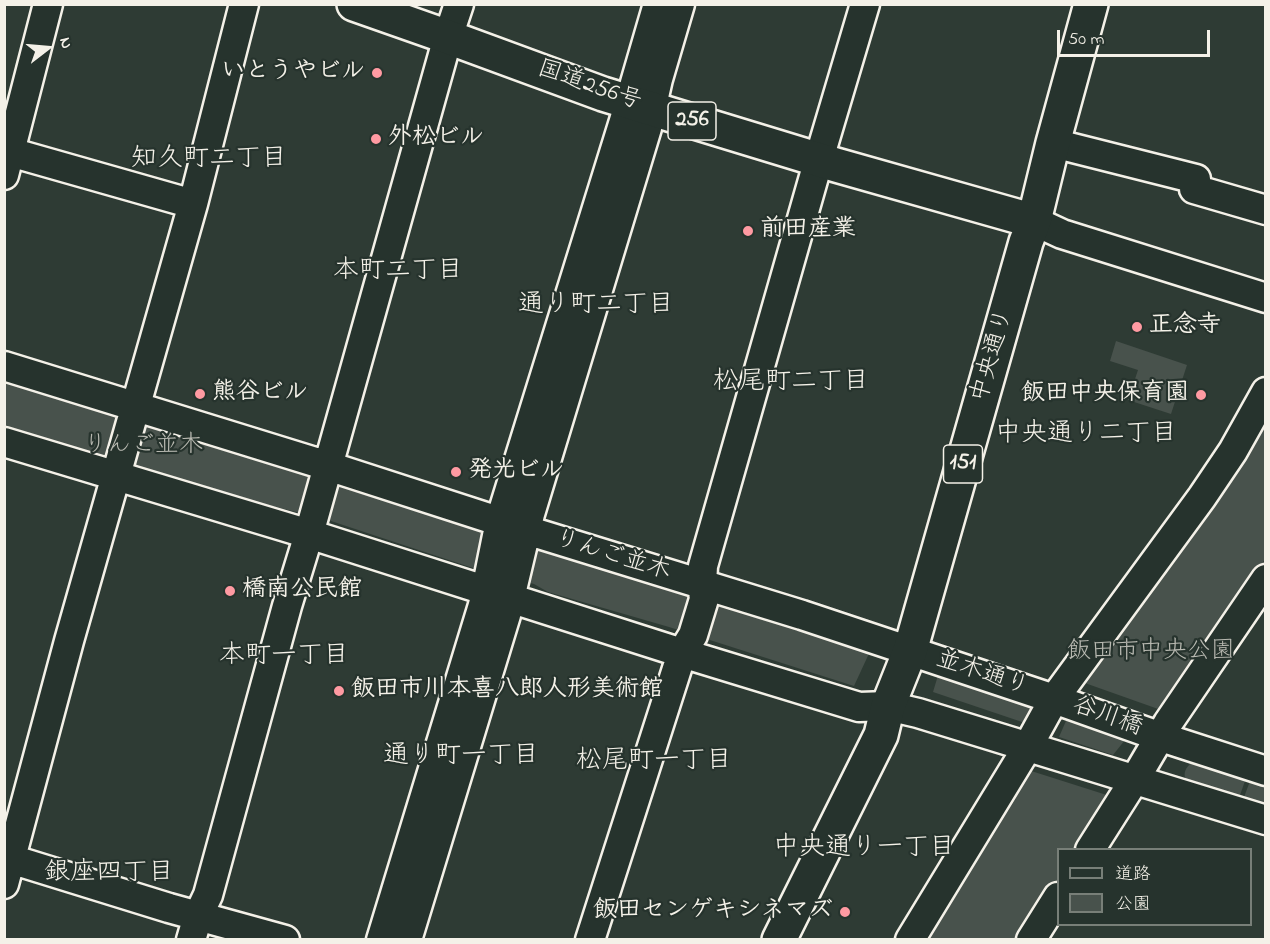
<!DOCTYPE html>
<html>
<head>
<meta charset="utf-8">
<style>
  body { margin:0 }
  #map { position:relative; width:1270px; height:944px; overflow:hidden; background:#2e3b34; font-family:"Indie Flower","Klee One",sans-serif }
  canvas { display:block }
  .frame { position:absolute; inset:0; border:6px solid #f4f1e8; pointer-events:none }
  .legend { position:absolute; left:1057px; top:848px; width:195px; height:78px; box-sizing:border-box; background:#26332d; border:2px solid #787f78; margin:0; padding:8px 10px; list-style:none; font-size:18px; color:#f4f1e8 }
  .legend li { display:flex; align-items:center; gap:12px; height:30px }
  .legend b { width:30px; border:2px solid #787f78 }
  .north { position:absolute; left:18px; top:18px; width:60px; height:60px; -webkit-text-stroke:4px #26332d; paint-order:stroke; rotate:74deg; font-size:16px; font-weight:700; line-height:24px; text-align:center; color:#f4f1e8 }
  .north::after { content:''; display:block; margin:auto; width:21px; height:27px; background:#f4f1e8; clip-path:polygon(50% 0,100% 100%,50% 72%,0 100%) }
  .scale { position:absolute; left:1057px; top:30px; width:153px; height:27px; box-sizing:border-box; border:3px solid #f4f1e8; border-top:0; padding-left:8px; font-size:18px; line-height:21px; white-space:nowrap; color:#f4f1e8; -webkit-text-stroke:4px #26332d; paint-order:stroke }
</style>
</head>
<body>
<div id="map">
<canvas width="1270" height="944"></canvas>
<div class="frame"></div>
<ul class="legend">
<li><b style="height:8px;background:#26332d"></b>道路</li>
<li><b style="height:16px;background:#48524c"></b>公園</li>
</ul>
<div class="north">N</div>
<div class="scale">50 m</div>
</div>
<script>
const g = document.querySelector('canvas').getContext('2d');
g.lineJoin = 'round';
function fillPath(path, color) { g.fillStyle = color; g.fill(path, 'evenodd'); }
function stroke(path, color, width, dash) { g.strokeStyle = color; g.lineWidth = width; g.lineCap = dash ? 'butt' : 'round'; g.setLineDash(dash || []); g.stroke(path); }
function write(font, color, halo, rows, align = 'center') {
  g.font = font + ' "Indie Flower","Klee One",sans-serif'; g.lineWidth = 4.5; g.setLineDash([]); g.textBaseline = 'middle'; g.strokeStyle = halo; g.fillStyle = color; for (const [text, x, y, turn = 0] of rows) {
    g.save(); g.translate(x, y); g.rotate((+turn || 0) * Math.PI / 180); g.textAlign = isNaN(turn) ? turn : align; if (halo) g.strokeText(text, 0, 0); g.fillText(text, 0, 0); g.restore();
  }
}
fillPath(new Path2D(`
  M1116,341L1187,365L1171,414L1128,400L1138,370L1110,361Z
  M4,377L872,647L854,686L669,627L548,592L534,584L470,567L328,520L129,470L5,431Z
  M1265,403V559L1161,710L1082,682Z
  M939,672L1034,707L1025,723L933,692Z
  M1069,714L1129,735L1113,755L1059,737Z
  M1190,764H1195L1244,778L1245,781L1239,798L1187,782C1183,775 1184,770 1190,764Z
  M1025,769L1113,797L1080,849L1058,850V883L1022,939L918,940Z
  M1252,780L1265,784V808L1243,800L1250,781Z`), '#48524c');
const minor = new Path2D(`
  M1053,143L1196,179L1194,189L1266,210
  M10,152L193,204
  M4,175L48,4
  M1034,221L1062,234L1266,298
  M4,366L328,466L526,530L802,615L1054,699L1161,737L1266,771
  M4,442L309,534L682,653L859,707L888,706L918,713L1266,820
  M1090,850L1135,779L1168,723L1266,579
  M4,857L169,908L285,940
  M4,884L69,641L193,204L244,4
  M191,940L198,916L208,895L287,606L309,534L448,37L459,4
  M381,940L483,605L500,521L624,121L658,4
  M407,940L506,615L530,514L647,128L658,79L680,4
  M590,940L682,653L693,635L704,599L702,584L703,566L819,159L865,4
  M910,940L1027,748L1054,699L1202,497L1233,451L1266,392
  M1031,940L1058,897`);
const highway = new Path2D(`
  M354,4L448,37L603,94L836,165L1034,221
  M779,940L881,735L888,706L910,651L1026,242L1034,221L1053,143L1091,4`);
stroke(minor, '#f4f1e8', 33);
stroke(highway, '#f4f1e8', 38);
stroke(minor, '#26332d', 28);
stroke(highway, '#26332d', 33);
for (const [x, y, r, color] of [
  [377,73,6,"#ff9aa2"],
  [376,139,6,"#ff9aa2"],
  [748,231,6,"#ff9aa2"],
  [1137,327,6,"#ff9aa2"],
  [200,394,6,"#ff9aa2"],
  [1201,395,6,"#ff9aa2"],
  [456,472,6,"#ff9aa2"],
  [230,591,6,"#ff9aa2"],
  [339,691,6,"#ff9aa2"],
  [845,912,6,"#ff9aa2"]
]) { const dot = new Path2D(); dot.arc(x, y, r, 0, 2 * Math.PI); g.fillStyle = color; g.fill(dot); stroke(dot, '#26332d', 2); }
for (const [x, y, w] of [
  [692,121,48],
  [963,464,39]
]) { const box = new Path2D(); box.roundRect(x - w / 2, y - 19, w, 38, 4.5); g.fillStyle = '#26332d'; g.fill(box); stroke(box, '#f4f1e8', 1.5); }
write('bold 22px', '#f4f1e8', null, [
  ["256",692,121],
  ["151",963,464]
]);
write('bold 24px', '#f4f1e8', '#26332d', [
  ["いとうやビル",365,73,"right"],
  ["外松ビル",388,139],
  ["前田産業",760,231],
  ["正念寺",1149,327],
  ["熊谷ビル",212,394],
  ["飯田中央保育園",1189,395,"right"],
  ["発光ビル",468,472],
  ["橋南公民館",242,591],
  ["飯田市川本喜八郎人形美術館",351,691],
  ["飯田センゲキシネマズ",833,912,"right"]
], 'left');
write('24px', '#f4f1e8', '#26332d', [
  ["国道256号",589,87,19],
  ["中央通り",994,356,-74],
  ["りんご並木",612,557,17],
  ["並木通り",982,675,18],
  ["谷川橋",1107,718,20]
]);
write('24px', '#b8b9b1', '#26332d', [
  ["りんご並木",143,447],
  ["飯田市中央公園",1151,653]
]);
write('26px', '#f4f1e8', '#26332d', [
  ["知久町二丁目",209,161],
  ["本町二丁目",398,273],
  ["通り町二丁目",596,307],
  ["松尾町二丁目",791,384],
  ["中央通り二丁目",1086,436],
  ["本町一丁目",284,658],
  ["通り町一丁目",461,758],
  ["松尾町一丁目",654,763],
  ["中央通り一丁目",864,850],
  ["銀座四丁目",109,875]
]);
</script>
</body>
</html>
